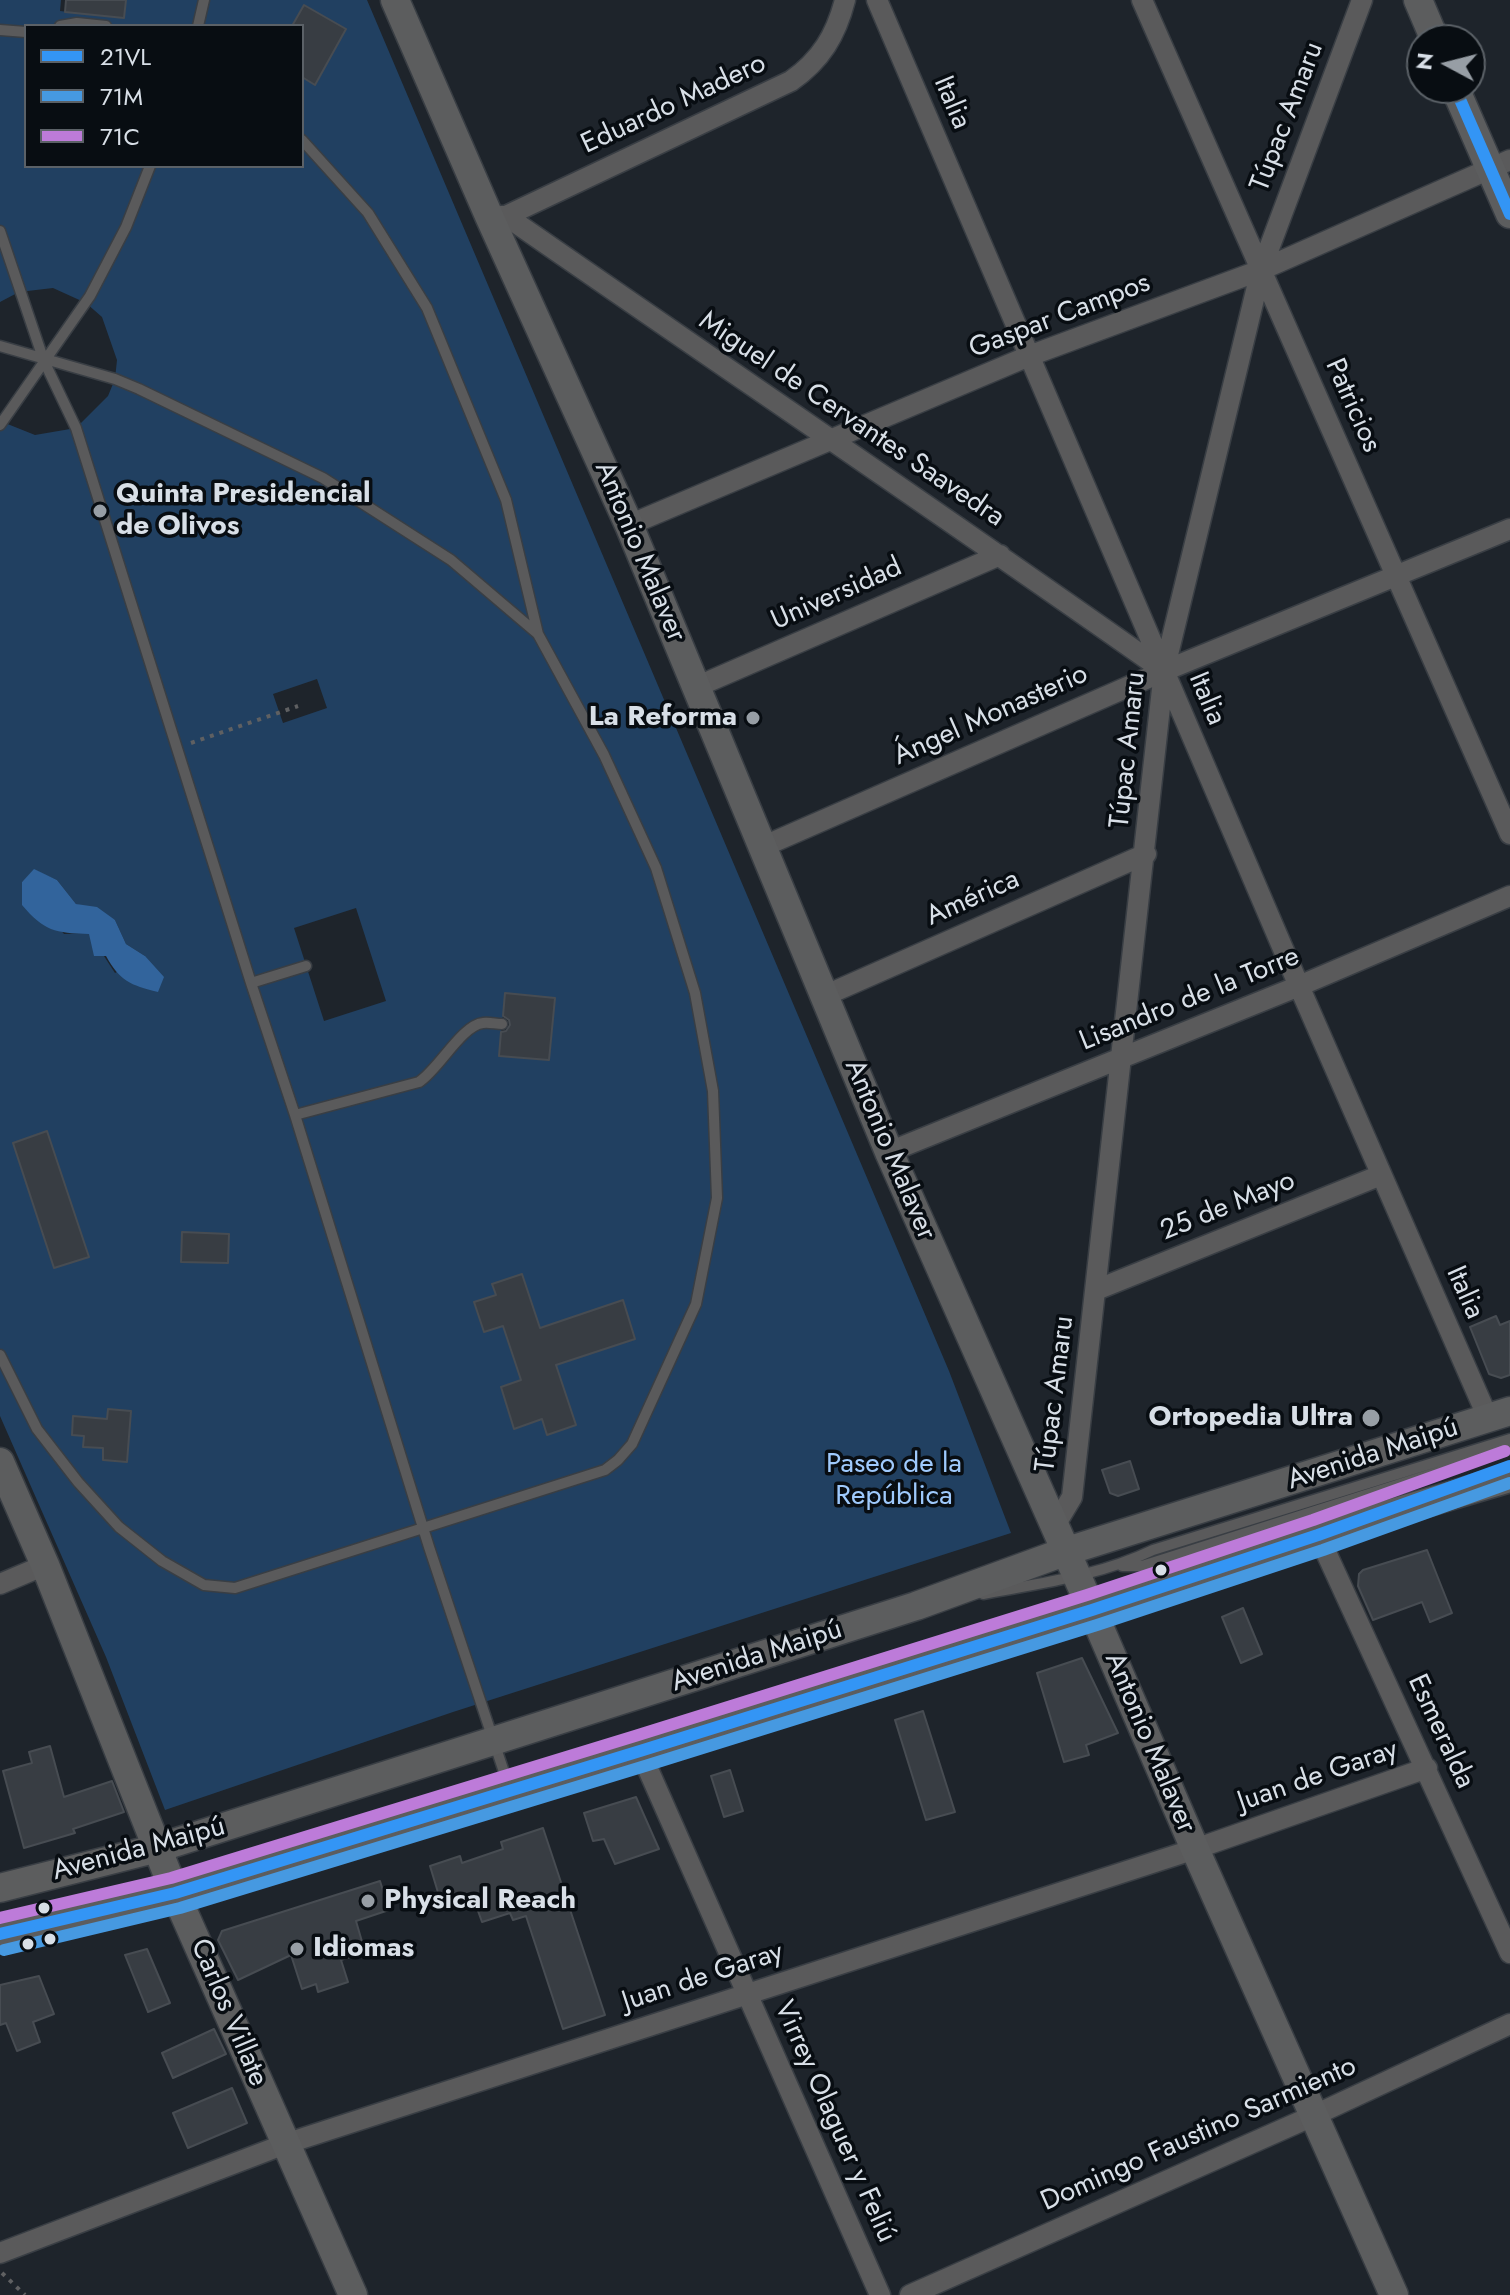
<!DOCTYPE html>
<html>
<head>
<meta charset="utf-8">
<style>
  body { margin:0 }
  #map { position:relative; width:1510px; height:2295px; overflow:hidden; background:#1e242b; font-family:Jost,sans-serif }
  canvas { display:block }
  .legend { position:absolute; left:24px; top:24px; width:280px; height:144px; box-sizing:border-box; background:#080d12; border:2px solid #5b6167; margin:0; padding:10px 14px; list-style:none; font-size:24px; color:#d8dfe7 }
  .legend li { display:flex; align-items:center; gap:16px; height:40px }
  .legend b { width:40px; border:2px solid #5b6167 }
  .north { position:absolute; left:1406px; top:24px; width:80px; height:80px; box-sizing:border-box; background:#080d12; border:2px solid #5b6167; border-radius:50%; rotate:277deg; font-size:22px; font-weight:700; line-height:32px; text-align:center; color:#d8dfe7 }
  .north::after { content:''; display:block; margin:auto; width:28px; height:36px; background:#979ea5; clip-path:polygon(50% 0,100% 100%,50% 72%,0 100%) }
</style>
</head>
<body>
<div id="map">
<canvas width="1510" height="2295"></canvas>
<ul class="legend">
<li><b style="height:10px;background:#3395f5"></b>21VL</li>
<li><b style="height:10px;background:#4699e1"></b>71M</li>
<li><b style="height:10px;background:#bd7bd9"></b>71C</li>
</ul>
<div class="north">N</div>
</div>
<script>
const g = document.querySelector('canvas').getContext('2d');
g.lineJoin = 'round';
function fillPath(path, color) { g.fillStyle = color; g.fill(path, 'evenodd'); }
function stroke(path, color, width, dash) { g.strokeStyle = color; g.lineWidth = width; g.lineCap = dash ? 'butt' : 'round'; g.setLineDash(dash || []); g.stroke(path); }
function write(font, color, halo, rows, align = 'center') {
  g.font = font + ' Jost,sans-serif'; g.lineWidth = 7; g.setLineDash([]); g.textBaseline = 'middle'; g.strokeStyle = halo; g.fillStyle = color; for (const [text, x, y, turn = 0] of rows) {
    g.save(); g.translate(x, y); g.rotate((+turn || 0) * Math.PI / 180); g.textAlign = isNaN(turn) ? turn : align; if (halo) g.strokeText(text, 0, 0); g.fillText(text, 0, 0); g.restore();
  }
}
fillPath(new Path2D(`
  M0,0H61L60,11L124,18L126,0H367L949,1371L1011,1533L453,1712L165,1810L106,1657L0,1416V421L35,435L76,428L108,396L115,379L117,360L102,317L86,303L53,288L19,292L0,302ZM26,26H302V166H26ZM317,679L327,708L283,723L273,694ZM34,870L57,880L76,904L115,920L126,944L145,956L115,973L89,933L64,934L22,882ZM356,908L386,1001L324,1021L294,928ZM505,994L555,998L549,1060L499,1055ZM47,1132L89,1256L54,1268L13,1143ZM182,1232L229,1234L228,1262ZM492,1285L540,1328L622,1301L556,1365L575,1425L548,1434L542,1419L514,1428L501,1387L521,1380L503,1326L484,1332L474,1303L496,1295ZM108,1409L131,1411L127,1462L103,1460V1448L83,1447L84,1436L72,1434L74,1416L107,1419Z`), '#214061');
fillPath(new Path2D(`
  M34,869L57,880L76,904L97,907L115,920L126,944L145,956L164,977L158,992C130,985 120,981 106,956H94L89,934C55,933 44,931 22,905V882Z`), '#32649c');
const building = new Path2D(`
  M66,0H126L124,18L65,12Z
  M304,5L346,29L315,85L302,77V26H292Z
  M505,993L555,998L549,1060L499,1056L501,1032L506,1031L510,1025L509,1020L503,1016Z
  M47,1131L89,1257L54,1268L13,1143Z
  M182,1232L229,1234L228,1263L181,1262Z
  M522,1274L540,1328L623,1300L635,1339L556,1365L576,1425L547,1435L542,1419L514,1429L501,1387L521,1380L503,1326L484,1332L474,1302L496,1295L492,1284Z
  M1496,1316L1500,1325L1510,1321V1375L1501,1378L1489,1374L1470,1327Z
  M108,1409L131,1411L127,1462L103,1460V1448L83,1447L84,1436L72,1435L73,1416L107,1419Z
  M1130,1461L1139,1489L1118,1496L1110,1493L1102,1470Z
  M1427,1550L1452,1613L1430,1622L1422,1602L1373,1620L1358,1586L1359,1574L1363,1570Z
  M1243,1608L1262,1654L1241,1663L1222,1617Z
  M1082,1658L1118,1733L1086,1745L1089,1755L1064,1762L1037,1673Z
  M923,1711L955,1812L926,1820L895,1720Z
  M50,1746L64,1797L112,1781L124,1812L73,1829L75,1833L24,1848L3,1771L32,1763L29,1752Z
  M730,1770L743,1811L724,1817L711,1776Z
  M636,1797L659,1849L615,1864L604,1839L593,1841L584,1813Z
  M543,1828L605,2015L563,2029L526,1916L513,1920L510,1913L482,1922L474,1900L443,1909L430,1866L460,1856L462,1863L503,1849L501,1842Z
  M380,1881L389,1910L356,1921L365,1952L341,1960L348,1982L318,1992L316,1984L302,1989L291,1955L238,1980L218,1940L222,1931Z
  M147,1949L170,2003L148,2012L125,1955Z
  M39,1976L54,2014L33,2022L40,2042L17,2051L6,2023L0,2025V1985Z
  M214,2029L226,2054L173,2078L162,2053Z
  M232,2088L247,2123L188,2148L173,2113Z`);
fillPath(building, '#383d43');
stroke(building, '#474c52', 2);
const lane = new Path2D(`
  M60,26L77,23L106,26
  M198,26L204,0
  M0,30L26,32
  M302,140L368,213L427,308L506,500L538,634
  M0,231L44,361L76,428L251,983L295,1115L429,1547L509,1787
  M0,346L115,379L139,389L323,478L451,560L538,634L604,755L656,868L695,993L713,1091L717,1198L696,1304L632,1444L618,1460L605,1470L235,1588L204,1585L162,1561L119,1527L78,1482L37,1429L0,1355
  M0,425L90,296L126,227L150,166
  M251,983L306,966
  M295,1115L419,1082C439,1069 462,1025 483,1023C489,1022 496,1024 502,1024
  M1122,1566H1142L1510,1449
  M983,1594C1042,1583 1099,1576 1153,1550L1510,1439`);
const street = new Path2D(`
  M877,0L1299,986L1488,1418
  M1142,0L1510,834
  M498,216H506L791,81C821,60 836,35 845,0
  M506,216C725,368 946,517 1164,671
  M629,525L1029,356L1261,270L1510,160
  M696,687L1000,555
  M762,847L1164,671L1510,529
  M824,996L1146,854
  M889,1152L1299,986L1510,896
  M1096,1290L1381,1175
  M1054,1527L1072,1497L1164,671L1261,270L1362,0
  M1318,1535L1510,1953
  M0,1584L45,1565
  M640,1751L880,2295
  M0,2253L285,2144L1195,1849L1427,1768
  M910,2295L1315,2115L1510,2024`);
const secondary = new Path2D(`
  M395,0L489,216L629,525L889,1152L1092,1610L1195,1849L1394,2295
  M1418,0L1435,40
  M1455,88L1510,214
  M0,1462L45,1565L175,1893L353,2295
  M0,1888L158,1848L916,1606L1064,1552L1510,1411
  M0,1934L175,1893L640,1751L1092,1610L1318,1535L1510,1478`);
stroke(lane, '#393e44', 13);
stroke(street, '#393e44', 23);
stroke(secondary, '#393e44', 31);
stroke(new Path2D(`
  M191,743L298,706
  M2,2273L25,2295`), '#5f6062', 4, [4, 6]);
stroke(lane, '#5a5a5b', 10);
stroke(street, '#5a5a5b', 20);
stroke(secondary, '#5c5d5e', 28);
stroke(new Path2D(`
  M1455,88L1510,214
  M0,1934L175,1893L640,1751L1092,1610L1318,1535L1510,1466`), '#3395f5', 12);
stroke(new Path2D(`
  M4,1950L180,1908L645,1766L1097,1625L1323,1550L1510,1483`), '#4699e1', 12);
stroke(new Path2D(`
  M0,1918L171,1878L635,1736L1087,1595L1313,1520L1505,1451`), '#bd7bd9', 12);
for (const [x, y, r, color] of [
  [100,511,8,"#979ea5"],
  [753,718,8,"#979ea5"],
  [1371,1418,10,"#979ea5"],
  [1161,1570,7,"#d8dfe7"],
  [368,1901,8,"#979ea5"],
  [44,1908,7,"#d8dfe7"],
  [50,1939,7,"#d8dfe7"],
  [28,1944,7,"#d8dfe7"],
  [297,1949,8,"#979ea5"]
]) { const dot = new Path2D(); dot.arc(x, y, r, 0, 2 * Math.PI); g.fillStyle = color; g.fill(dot); stroke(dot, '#080d12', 3); }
write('28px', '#d8dfe7', '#080d12', [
  ["Italia",951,103,67],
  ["Eduardo Madero",674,105,-25],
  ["Túpac Amaru",1288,117,-69],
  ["Gaspar Campos",1060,317,-21],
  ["Patricios",1352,406,66],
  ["Miguel de Cervantes Saavedra",851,420,34],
  ["Antonio Malaver",639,552,67],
  ["Universidad",837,595,-24],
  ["Italia",1206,699,67],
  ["Ángel Monasterio",991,716,-24],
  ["Túpac Amaru",1129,750,-84],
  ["América",973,899,-24],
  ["Lisandro de la Torre",1190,1000,-22],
  ["Antonio Malaver",889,1150,67],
  ["25 de Mayo",1228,1207,-22],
  ["Italia",1464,1293,66],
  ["Túpac Amaru",1056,1394,-83],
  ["Avenida Maipú",1373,1455,-18],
  ["Avenida Maipú",757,1657,-18],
  ["Esmeralda",1440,1732,65],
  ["Antonio Malaver",1149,1743,67],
  ["Juan de Garay",1318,1777,-19],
  ["Avenida Maipú",139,1850,-15],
  ["Juan de Garay",703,1978,-18],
  ["Carlos Villate",228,2013,67],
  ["Virrey Olaguer y Feliú",834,2122,66],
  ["Domingo Faustino Sarmiento",1199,2135,-24]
]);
write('bold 28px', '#d8dfe7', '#080d12', [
  ["Quinta Presidencial",116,495],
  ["de Olivos",116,527],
  ["La Reforma",737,718,"right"],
  ["Ortopedia Ultra",1353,1418,"right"],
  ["Physical Reach",384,1901],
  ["Idiomas",313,1949]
], 'left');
write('28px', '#9fcafd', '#080d12', [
  ["Paseo de la",894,1465],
  ["República",894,1497]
]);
</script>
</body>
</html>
